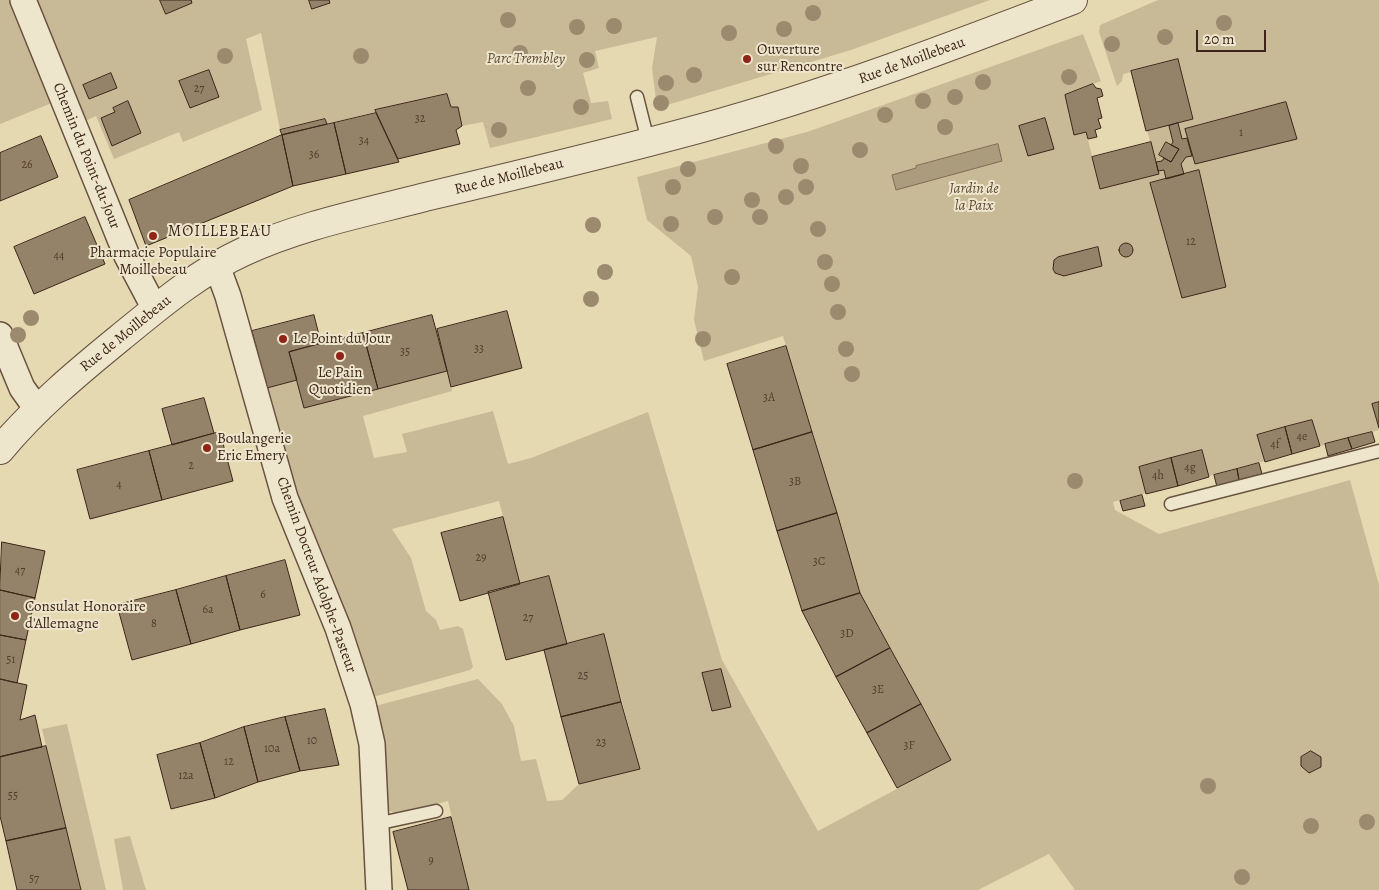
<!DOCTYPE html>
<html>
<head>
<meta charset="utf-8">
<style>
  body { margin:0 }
  #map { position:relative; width:1379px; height:890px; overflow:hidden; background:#e5d9b1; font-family:Alegreya,serif }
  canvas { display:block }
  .scale { position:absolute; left:1196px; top:30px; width:70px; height:22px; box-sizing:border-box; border:2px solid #3e251a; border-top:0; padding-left:6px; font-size:15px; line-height:18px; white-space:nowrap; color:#3e251a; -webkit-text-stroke:4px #eee6cc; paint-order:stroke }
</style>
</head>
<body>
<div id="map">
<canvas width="1379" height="890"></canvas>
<div class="scale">20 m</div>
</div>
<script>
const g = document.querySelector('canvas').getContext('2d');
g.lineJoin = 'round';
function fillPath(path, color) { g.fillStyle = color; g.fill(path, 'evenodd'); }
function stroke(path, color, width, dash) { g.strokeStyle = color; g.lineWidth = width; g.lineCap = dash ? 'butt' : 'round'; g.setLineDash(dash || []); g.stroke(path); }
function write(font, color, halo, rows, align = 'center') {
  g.font = font + ' Alegreya,serif'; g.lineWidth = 4; g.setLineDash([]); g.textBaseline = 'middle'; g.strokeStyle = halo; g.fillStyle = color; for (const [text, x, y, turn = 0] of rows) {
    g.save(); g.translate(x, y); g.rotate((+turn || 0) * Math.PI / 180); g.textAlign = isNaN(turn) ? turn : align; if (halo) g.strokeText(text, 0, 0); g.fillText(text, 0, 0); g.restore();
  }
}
fillPath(new Path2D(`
  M0,0H12L52,103L0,124Z
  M34,0H990L851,50L657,108L652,68L657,37L595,51L599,68L583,73L591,103L608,101L612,119L490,148L483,122L462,126L458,107H451L447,94L327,124L325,119L280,130L261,33L246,39L262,110L183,142L179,132L114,159L96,116L83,122Z
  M1158,0H1379V430L1113,502L1115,510L1159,534L1350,480L1379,585V890H1075L1049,854L978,890H469L448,801L397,815L385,808L375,706L478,679L502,704L514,726L521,761L536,759L547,801L562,800L579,784L640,768L604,635L567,644L549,576L520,584L499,501L392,529L411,558L426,611L436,620L440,630L458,626L463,629L473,667L470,670L373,697L298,504L267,388L297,380L447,371L452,391L363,416L374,458L407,452L402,434L493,411L508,464L531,458L648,412L722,660L818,831L951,760L860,593L783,336L704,361L694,320L698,287L691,256L647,220L637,177L807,132L1083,34L1101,81L1065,95L1074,134L1086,132L1100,188L1159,174L1131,72L1123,74L1122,81L1117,86L1099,32L1100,25Z
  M67,724L106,890H81L42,729Z
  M130,836L146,890H123L114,839Z`), '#c9ba97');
const water = new Path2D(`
  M998,144L1002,161L896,190L892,175L916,168V166Z`);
fillPath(water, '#ac9c7e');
stroke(water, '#806c56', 1);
const building = new Path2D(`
  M160,0H191L192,3L166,14Z
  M309,0H329L330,3L312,9Z
  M1178,59L1193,119L1146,131L1131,71Z
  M209,70L219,97L190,108L179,81Z
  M111,73L117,88L89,99L83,85Z
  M1093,84L1096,88L1101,89L1103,96L1097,98L1102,118L1098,119L1101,128L1095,130L1097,137L1088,139L1086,132L1074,135L1065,95Z
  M447,94L451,107H458L462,126L456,130L460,144L398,159L375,110Z
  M128,101L141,133L112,146L101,118L115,112L113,108Z
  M1286,102L1297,139L1195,164L1185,129Z
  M376,113L399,162L346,174L334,123Z
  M1045,118L1054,149L1028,156L1019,126Z
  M325,119L327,124L282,135L280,130Z
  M334,123L346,174L293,186L282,135Z
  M1178,123L1182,139L1187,138L1192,156L1186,157L1181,164L1184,174L1166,179L1164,170L1158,171L1156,162L1162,161L1164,158L1171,162L1179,149L1171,145L1173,142L1169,126Z
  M282,135L293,186L146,246L129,200Z
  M41,136L58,177L0,201V153Z
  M1151,142L1159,174L1100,189L1092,157Z
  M1166,142L1179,149L1171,162L1159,155Z
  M1199,170L1226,287L1182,298L1150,183Z
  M85,217L105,264L34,294L14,247Z
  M1119 250a7 7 0 1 1 14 0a7 7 0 1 1-14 0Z
  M1098,247L1102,266L1064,276L1055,273L1053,269L1054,260L1058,257Z
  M507,311L522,368L451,387L437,329Z
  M314,315L321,343L289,352L297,380L267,388L252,331Z
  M432,315L447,371L378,389L363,333Z
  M363,333L378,389L304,408L289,352Z
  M786,346L812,432L753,450L727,364Z
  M204,398L214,433L172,445L162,409Z
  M1379,402V428L1372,404Z
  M1312,420L1320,446L1292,454L1285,427Z
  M1285,427L1292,454L1265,462L1257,435Z
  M220,432L233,481L162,500L149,451Z
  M812,432L837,513L777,531L753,450Z
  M1372,432L1375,442L1352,449L1348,438Z
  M1348,438L1352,449L1328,456L1325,444Z
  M1202,450L1209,477L1178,486L1171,458Z
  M149,451L162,500L90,519L77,470Z
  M1171,458L1178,486L1146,494L1139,467Z
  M1259,463L1262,474L1239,480L1237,469Z
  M1237,469L1239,480L1217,487L1214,475Z
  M1142,495L1145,506L1123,511L1120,501Z
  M837,513L860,593L802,611L777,531Z
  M503,517L520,584L460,601L441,533Z
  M2,542L45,551L35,598L0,590Z
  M285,560L300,615L240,630L226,576Z
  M226,576L240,630L191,644L176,590Z
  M549,576L567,644L506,660L488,592Z
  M0,590L35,598L26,640L0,635Z
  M176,590L191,644L132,660L117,605Z
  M860,593L890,648L836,677L802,611Z
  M604,634L621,702L561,717L544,650Z
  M0,635L26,640L17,683L0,679Z
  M890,648L921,704L867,733L836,677Z
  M721,669L731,707L712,711L702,673Z
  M0,679L27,685L20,720L35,715L42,747L0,757Z
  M621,702L640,769L579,784L561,717Z
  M921,704L951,760L897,788L867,733Z
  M325,709L339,765L300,771L285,717Z
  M285,717L300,771L258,782L244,727Z
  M244,727L258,782L215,798L200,743Z
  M200,743L215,798L171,809L157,755Z
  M46,746L66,828L6,841L0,816V757Z
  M1311,751L1321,757V767L1309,773L1301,766V757Z
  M451,817L469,890H408L393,832Z
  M66,828L81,890H17L6,841Z`);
fillPath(building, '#958369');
stroke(building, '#3e251a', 1);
const service = new Path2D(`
  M637,97L648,141
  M1171,504L1379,451
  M376,824L436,811`);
const minor = new Path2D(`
  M23,0L127,256L155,309
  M217,266L228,296L285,498L338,628L363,704L372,744L379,890
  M0,335L22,388L37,409`);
const tertiary = new Path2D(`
  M0,450C36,407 78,372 121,337C159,306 199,272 243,252C301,225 364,213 425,197C518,175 610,153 702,128C830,93 950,47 1073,0`);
stroke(service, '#685240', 15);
stroke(minor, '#685240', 28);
stroke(tertiary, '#685240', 30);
stroke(service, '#eee6cc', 12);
stroke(minor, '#eee6cc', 25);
stroke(tertiary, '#eee6cc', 28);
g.fillStyle = '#9c8a6f';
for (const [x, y] of [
  [813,13],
  [508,20],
  [1224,23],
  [614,26],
  [577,27],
  [784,29],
  [729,33],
  [1165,37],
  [1112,44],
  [520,53],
  [225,56],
  [361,56],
  [587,60],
  [694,75],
  [1069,77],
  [983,82],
  [666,83],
  [528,88],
  [955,97],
  [923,101],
  [661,103],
  [581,107],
  [885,115],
  [945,127],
  [499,130],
  [776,146],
  [860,150],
  [801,166],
  [688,169],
  [673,187],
  [806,187],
  [786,197],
  [752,200],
  [715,217],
  [760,217],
  [671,224],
  [593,225],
  [818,229],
  [825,262],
  [605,272],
  [732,277],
  [832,284],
  [591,299],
  [838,312],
  [31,318],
  [18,335],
  [703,339],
  [846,349],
  [852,374],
  [1075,481],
  [1208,786],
  [1367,822],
  [1311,826],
  [1242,877]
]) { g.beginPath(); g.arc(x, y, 8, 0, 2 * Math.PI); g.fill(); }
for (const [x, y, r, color] of [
  [747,59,5,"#8f2418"],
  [153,236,5,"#8f2418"],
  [283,339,5,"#8f2418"],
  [340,356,5,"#8f2418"],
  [207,448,5,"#8f2418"],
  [15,616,5,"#8f2418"]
]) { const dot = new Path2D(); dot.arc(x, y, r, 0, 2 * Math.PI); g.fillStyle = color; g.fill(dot); stroke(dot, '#eee6cc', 2); }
write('12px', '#543c2e', null, [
  ["27",199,89],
  ["32",420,119],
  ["1",1241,133],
  ["34",364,141],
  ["36",314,155],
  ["26",27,165],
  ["12",1191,242],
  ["44",59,256],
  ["33",479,349],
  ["35",405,352],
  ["3A",769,398],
  ["4e",1302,437],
  ["4f",1275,445],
  ["2",191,466],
  ["4g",1190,468],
  ["4h",1158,476],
  ["3B",795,482],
  ["4",119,485],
  ["29",481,558],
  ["3C",819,562],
  ["47",20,571],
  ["6",263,595],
  ["6a",208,610],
  ["27",528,618],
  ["8",154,624],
  ["3D",847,634],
  ["51",11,660],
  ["25",583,676],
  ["3E",878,690],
  ["10",312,741],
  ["23",601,743],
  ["3F",909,746],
  ["10a",272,749],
  ["12",229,762],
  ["12a",186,776],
  ["55",13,796],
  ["9",431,861],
  ["57",34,879]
]);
write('15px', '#3e251a', '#eee6cc', [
  ["Ouverture",757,50],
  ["sur Rencontre",757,67],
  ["Pharmacie Populaire",153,253,"center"],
  ["Moillebeau",153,270,"center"],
  ["Le Point du Jour",293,339],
  ["Le Pain",340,373,"center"],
  ["Quotidien",340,390,"center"],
  ["Boulangerie",217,439],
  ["Eric Emery",217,456],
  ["Consulat Honoraire",25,607],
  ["d'Allemagne",25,624]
], 'left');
write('italic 15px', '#614a39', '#eee6cc', [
  ["Parc Trembley",526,59],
  ["Jardin de",974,189],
  ["la Paix",974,206]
]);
write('15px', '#3e251a', '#eee6cc', [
  ["Rue de Moillebeau",912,61,-20],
  ["Chemin du Point-du-Jour",86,156,68],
  ["Rue de Moillebeau",509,177,-14],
  ["Rue de Moillebeau",126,334,-39],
  ["Chemin Docteur Adolphe-Pasteur",316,575,70]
]);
g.letterSpacing = '1px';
write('16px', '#3e251a', '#eee6cc', [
  ["MOILLEBEAU",220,232]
]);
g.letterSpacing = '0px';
</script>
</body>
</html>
